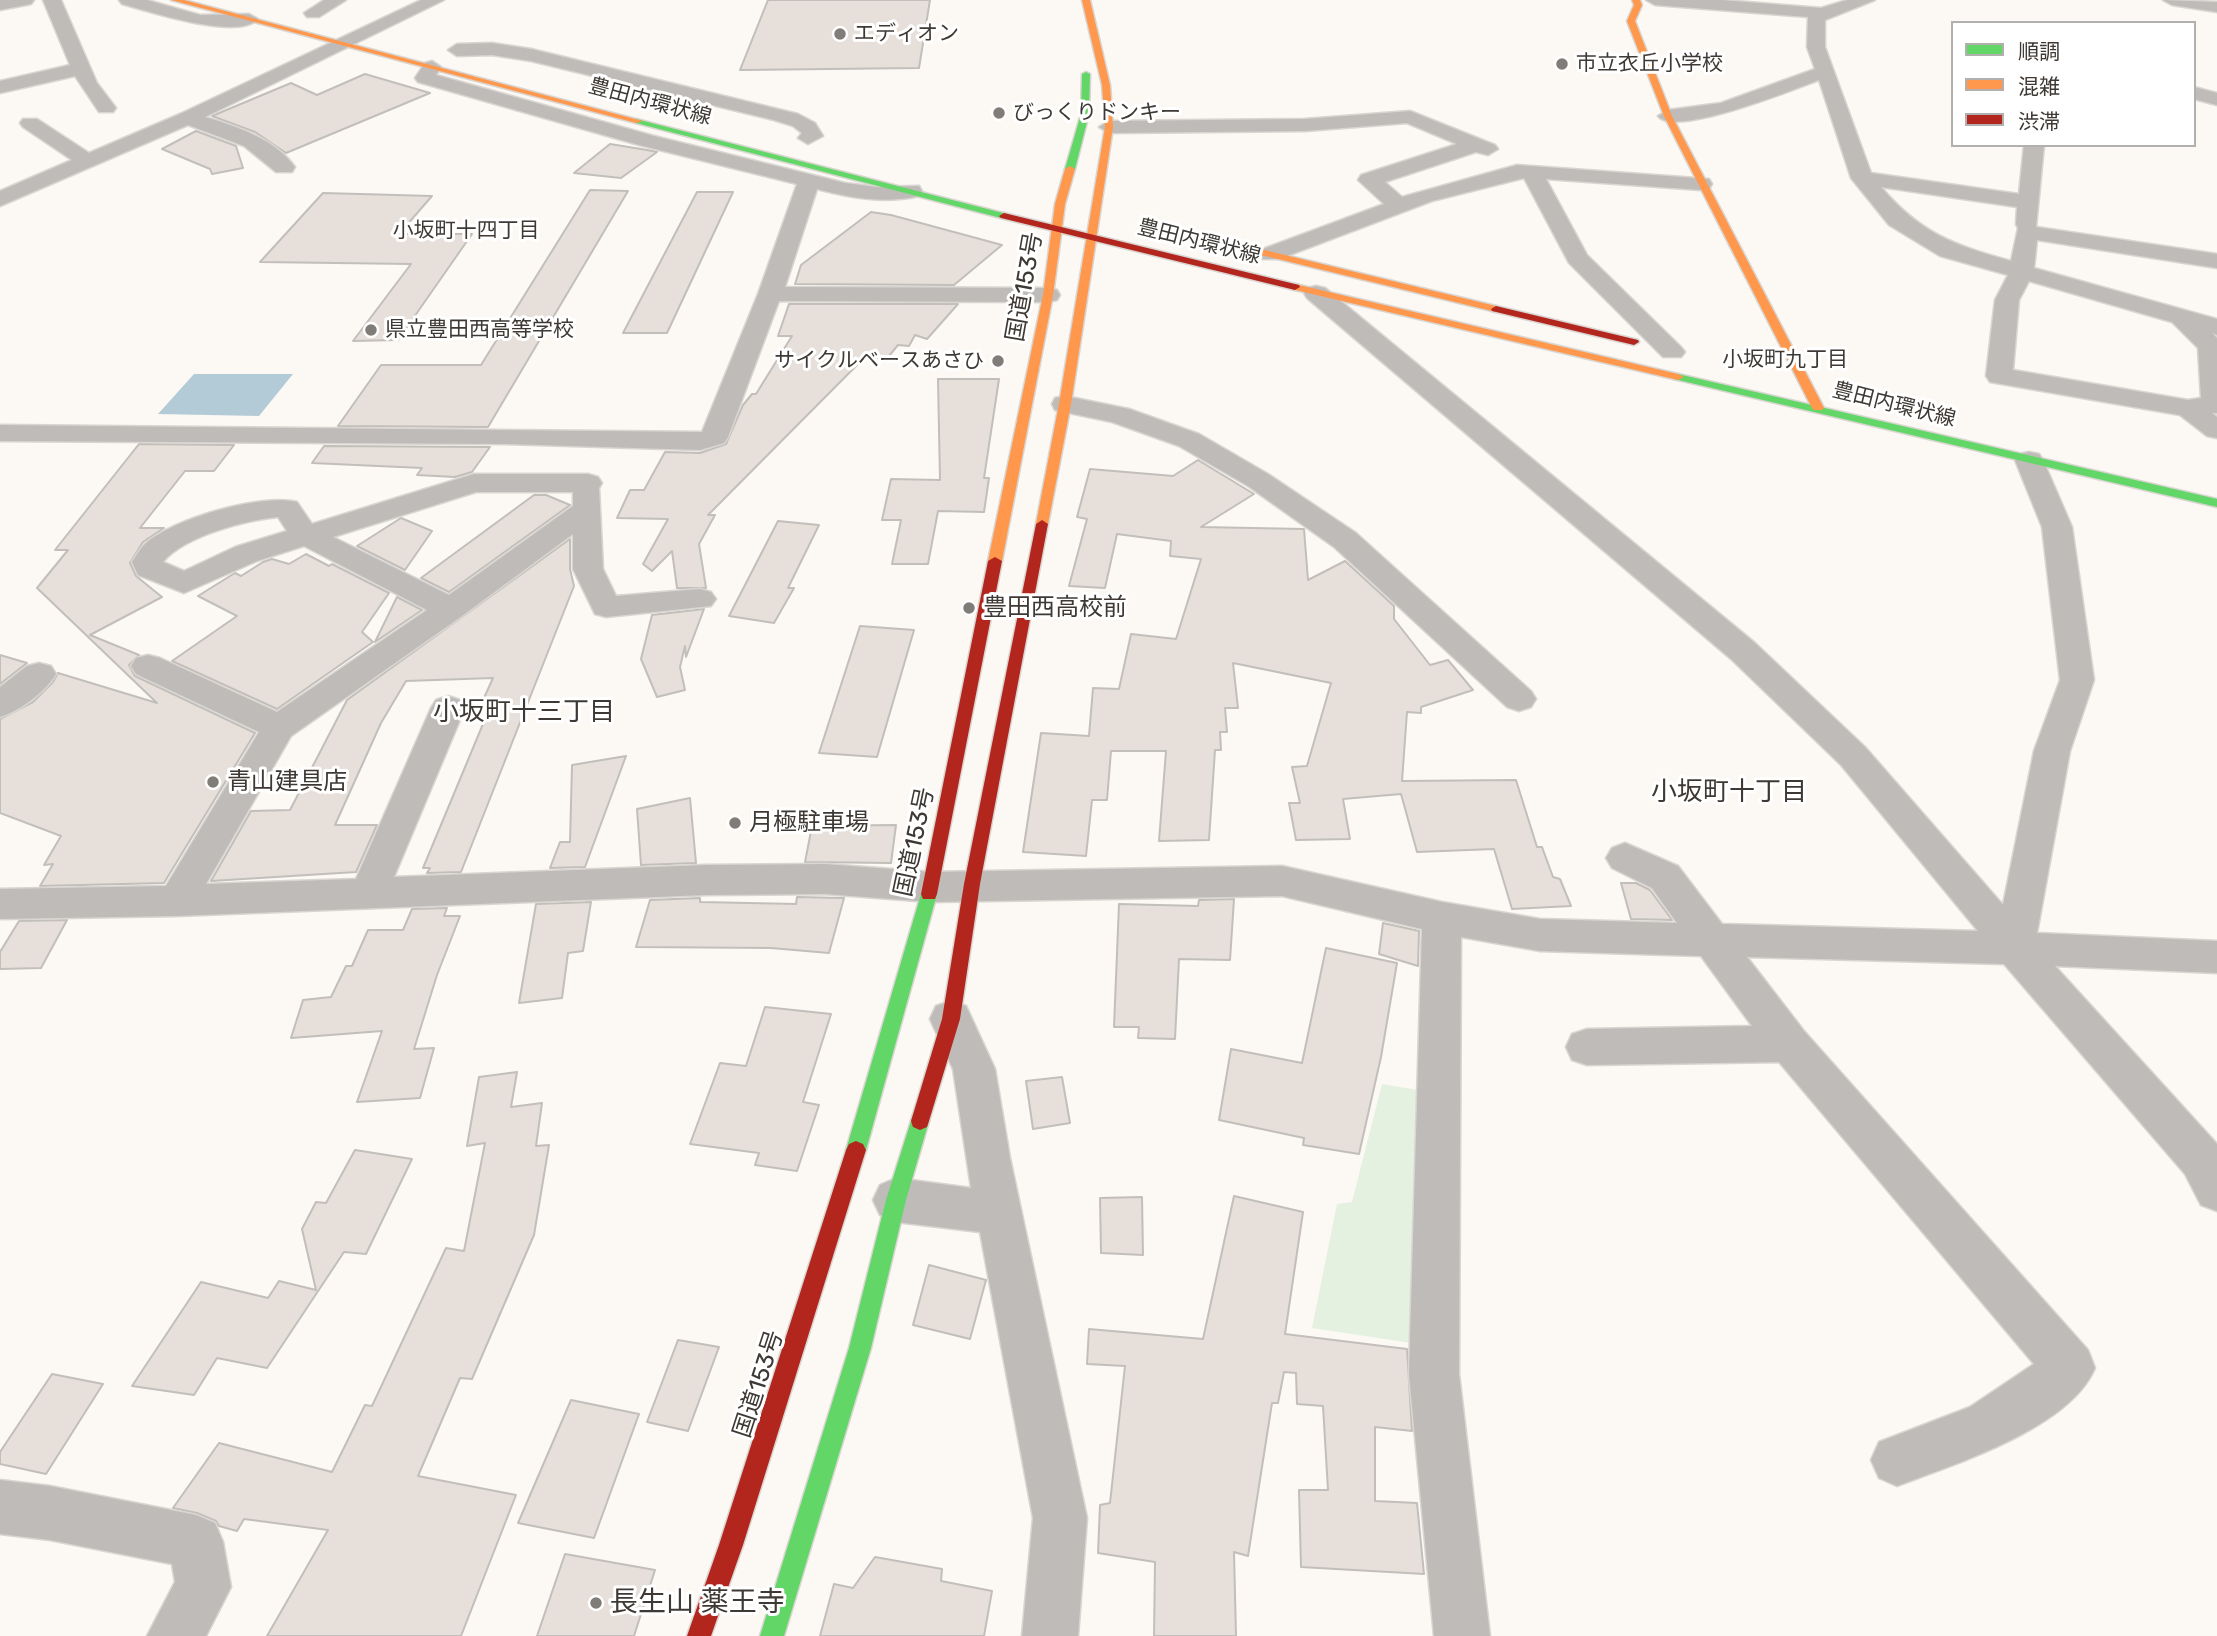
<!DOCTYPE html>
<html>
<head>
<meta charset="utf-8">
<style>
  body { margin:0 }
  #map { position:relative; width:2217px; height:1636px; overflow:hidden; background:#fcf8f4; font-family:Rubik,"Noto Sans JP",sans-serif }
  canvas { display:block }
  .legend { position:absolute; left:1951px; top:21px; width:245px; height:126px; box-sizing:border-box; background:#fff; border:2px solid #b2b0ae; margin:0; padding:9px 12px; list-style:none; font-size:21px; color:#3e3934 }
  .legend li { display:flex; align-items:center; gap:14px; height:35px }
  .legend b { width:35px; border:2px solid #b2b0ae }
</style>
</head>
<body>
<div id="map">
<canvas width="2217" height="1636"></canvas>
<ul class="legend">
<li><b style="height:9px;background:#63d668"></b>順調</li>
<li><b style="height:9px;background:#ff974d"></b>混雑</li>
<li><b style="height:9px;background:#b3261e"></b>渋滞</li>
</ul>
</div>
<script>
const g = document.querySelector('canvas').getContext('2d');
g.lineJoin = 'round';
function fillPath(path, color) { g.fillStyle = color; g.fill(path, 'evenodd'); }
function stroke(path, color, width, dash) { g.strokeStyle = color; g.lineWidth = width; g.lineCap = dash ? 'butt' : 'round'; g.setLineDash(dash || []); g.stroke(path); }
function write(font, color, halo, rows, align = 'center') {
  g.font = font + ' Rubik,"Noto Sans JP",sans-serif'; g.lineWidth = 6; g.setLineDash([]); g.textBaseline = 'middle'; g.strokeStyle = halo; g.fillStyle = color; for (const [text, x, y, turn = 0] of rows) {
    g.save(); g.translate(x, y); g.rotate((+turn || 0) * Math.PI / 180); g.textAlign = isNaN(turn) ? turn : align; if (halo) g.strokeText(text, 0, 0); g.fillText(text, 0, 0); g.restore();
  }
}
fillPath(new Path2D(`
  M1382,1084L1429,1092L1418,1344L1312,1328L1337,1204L1352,1202Z`), '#e4f0e0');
fillPath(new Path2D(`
  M194,374H293L259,416L158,414Z`), '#b3cbd6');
const building = new Path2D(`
  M768,0H930L919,68L740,70Z
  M365,74L430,93L286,153L255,132L212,116L291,83L317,95Z
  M196,131L236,146L243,168L212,174L210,169L162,149Z
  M610,144L647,150L657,152L621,178L574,173Z
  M590,190L628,191L488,427L338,426L381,365H481Z
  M697,192H733L667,333H623Z
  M323,193L432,196L399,234H472L398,340L353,341L411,264L260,262Z
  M871,212L891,215L1002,245L954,285L795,284L801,265Z
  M789,304H958L927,339L915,335L909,346L898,345L884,362L870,352L708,515H715L699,544L706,588H677L672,551L652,571L643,564L668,519L617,518L630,490H644L665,452L700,453L726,444L743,405L752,394H756L792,336H778Z
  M938,379H999L984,478H989L984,512L938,511L928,564H892L901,520H882L891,479L940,480Z
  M139,444L234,445L214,471H185L140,528H164L143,542L130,563L136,576L162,597L90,635L139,655L129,665L135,676L255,733L164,883L40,886L53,864L44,865L61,836L0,813V719L33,702L53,682L58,673L157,703L37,588L68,550H55Z
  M324,446L490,447L472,472L455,477L417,475L422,468L312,463Z
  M1198,460L1254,494L1201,527L1304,529L1308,580L1345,561L1394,606V619L1430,665L1448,660L1473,690L1421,707V713L1407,712L1402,781L1516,780L1537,847H1542L1553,877L1560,879L1571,906L1512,909L1494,849L1417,852L1401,794L1343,799L1350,839L1296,840L1289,803H1300L1292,767L1307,766L1331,683L1233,663L1238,708H1225L1227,732H1220L1221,750H1215L1209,840L1159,841L1166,751H1111L1107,800H1092L1086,856L1023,852L1041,733L1089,736L1093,688L1119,689L1131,634L1176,639L1201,559L1170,556L1171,541L1117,534L1105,588L1069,586L1087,519L1077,517L1090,469L1173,476Z
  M534,495H546L570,505L449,592L421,578Z
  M401,518L432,531L405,570L357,546Z
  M778,521L819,525L788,588H794L774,623L729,616Z
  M570,539V569L574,586L461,872L427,873L430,868H423L488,712L479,709L493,678L406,681L381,723L335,825H377L356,872L211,881L251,811L290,810L347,700Z
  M306,554L329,566L332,564L389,593L362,632L373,642L277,709L172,661L237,616L198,596L230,576L235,573L241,576L263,562L272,559L289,564Z
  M397,597L422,610L375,642Z
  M704,609L686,657L685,646L680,667L685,690L657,697L641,659L652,615Z
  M860,626L914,630L877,757L819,753Z
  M0,655L27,663L0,684Z
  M626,756L585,867L550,868L560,842H570L572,765Z
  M690,798L696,863L641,865L637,809Z
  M896,825L891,863L805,862L812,826Z
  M1621,883H1636L1650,890L1672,920L1631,919Z
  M797,897L844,898L829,953L771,948L636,947L650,900L700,898V902L796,904Z
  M1234,899L1230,960L1179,959L1175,1039L1138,1038L1139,1027H1114L1119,904L1198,906L1199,900Z
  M591,902L583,951L568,953L562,998L519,1003L536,904Z
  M447,908L444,916H460L437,975L414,1049L434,1048L420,1098L357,1102L382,1031L291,1038L303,1000L331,997L346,966H352L368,930H403L412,909Z
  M67,920L41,968L0,969V952L19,921Z
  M1383,923L1419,931L1418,966L1379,954Z
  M1326,948L1397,963L1381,1057L1359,1154L1303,1145L1304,1138L1219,1120L1231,1049L1302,1063Z
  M765,1007L831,1014L803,1102L819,1105L797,1171L755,1165L759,1153L690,1144L720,1063L746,1066Z
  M517,1072L511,1107L542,1103L536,1146L549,1145L534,1235L472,1379L460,1378L418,1476L516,1495L461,1636H267L328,1530L244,1519L237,1531L219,1526L216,1521L197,1513L173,1508L219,1443L332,1472L365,1405L372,1406L446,1248L464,1251L485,1143L467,1146L479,1077Z
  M1062,1077L1070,1123L1033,1129L1026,1081Z
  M355,1150L412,1159L366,1254L344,1252L267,1368L217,1358L194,1395L132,1386L201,1282L268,1298L279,1281L316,1290L302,1229L316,1202L326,1203Z
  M1234,1196L1303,1212L1285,1334L1407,1349L1412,1431L1375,1427V1501L1417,1503L1424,1574L1301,1567L1299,1490H1328L1323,1406L1297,1404L1296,1373L1284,1372L1278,1403H1272L1248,1556L1234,1552L1236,1636H1154L1155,1562L1098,1553L1100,1505L1110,1503L1125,1366L1087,1364L1089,1329L1203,1339Z
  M1142,1197L1143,1255L1101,1253L1100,1198Z
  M929,1265L986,1280L970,1339L913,1325Z
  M678,1340L719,1347L688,1431L647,1422Z
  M52,1374L103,1384L46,1474L0,1464V1452Z
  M571,1400L639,1414L594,1538L518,1523Z
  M565,1554L655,1570L634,1636H537Z
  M875,1557L942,1569L941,1581L992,1591L984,1636H820L834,1584L853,1588Z`);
fillPath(building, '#e7e0da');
stroke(building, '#c2beba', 2);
const street = new Path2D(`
  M0,0H34L31,4L0,10Z
  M43,0H61L97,83L116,108L113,112H99L75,76L0,93V81L70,65Z
  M119,0H147L200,15L249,14L258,19C238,41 148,11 122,4Z
  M324,0H346L319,17H307L304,13Z
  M421,0H444L205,117C236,126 275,139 295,167L292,172H276L244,146L188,125L0,206V191L72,160L23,127L20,123L23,119H37L89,153L180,114Z
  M1646,0H1722L1821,8L1847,0H1875L1825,20V47L1871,173L2019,194L2024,145H2044L2036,227L2217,254V268L2037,240L2034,268L2217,319V335L2212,333L2217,338V413H2212L2217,417V438L2207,436L2180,415L1990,382L1986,376L1995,300L2008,275L1940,256L1889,225L1851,178L1819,80C1795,89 1674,138 1658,116L1668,110L1721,103L1815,69L1807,47L1808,17L1655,5ZM1881,187L2017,207L2016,224L2018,228L2011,261C1954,245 1921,234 1881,187ZM2029,281L2172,322L2198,348L2201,398L2188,400L2013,370L2019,300Z
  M2163,0L2217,2V12L2172,5Z
  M492,43L531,49L798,114L815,123L823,136L808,144L798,138L802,133L793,126L774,120L531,61L492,55L457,56L448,50L457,44Z
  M432,61L441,67L436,75L654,136L845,183L877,187L919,186L922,191L919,196C884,204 851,198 817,189L785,287L1048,288L1057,290L1060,295L1057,300L1048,302L779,301L728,437L724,443L700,450L506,444L0,441V425L702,432L758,294L797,184L639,145L418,82L415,78L425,63Z
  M2194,87L2217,93V105L2194,99Z
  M1410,111L1495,145L1498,149L1488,155L1476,152L1385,182L1402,197L1517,165L1709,179L1712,184L1709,189L1701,190L1546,179L1587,255L1681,347L1685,352L1681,357H1663L1569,263L1524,178L1432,201L1279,259H1263L1259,254L1263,249L1384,204L1358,180L1361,175L1457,144L1407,123L1305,131L1109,133L1099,127L1109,121L1305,119Z
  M1316,286L1325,288L1755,643L1865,747L2003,905L2034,751L2060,680L2042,527L2015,460L2019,454L2029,452L2039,454L2043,460L2072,527L2094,680L2070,751L2037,933L2217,941V973L2055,966L2217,1144V1211L2201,1205L2185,1174L2004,964L1747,957L1804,1031L2088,1350L2095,1368C2070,1428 1955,1464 1897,1486L1879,1478L1871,1460L1879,1442L1970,1407L2034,1364L1779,1062L1587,1065L1572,1060L1566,1047L1572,1034L1587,1029L1752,1026L1701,956L1540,951L1461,937L1459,1374L1490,1636H1434L1409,1374L1422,929L1282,896L931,902L825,894L706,895L177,916L0,919V889L166,886L259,732L136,674L131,666L136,658L148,655L160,658L277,712L427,610L304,546L257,561L184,593L138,575L132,562C136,556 140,549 145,544C172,519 262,493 297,502L312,524L474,474H588L598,477L602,483L599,488L603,569L616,596L700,589L711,592L716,599L711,606L606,617L595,614L573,569V534L462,616L291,736L206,884L356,879L431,708L436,700L448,696L460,700L465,708L394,877L706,865L825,864L931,872L1282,866L1442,902L1540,919L1677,923L1652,888L1612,868L1606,858L1612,848L1625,843L1678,866L1722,924L1978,931L1841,765L1731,659L1307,298L1304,293L1307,288ZM476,492H573V506L449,595L333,537ZM278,517L287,531L235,547L184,571L163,562C184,536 246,520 278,517Z
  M1065,396L1129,409L1199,434L1268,474L1356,533L1531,691L1536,699L1531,707L1519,711L1507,707L1334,547L1248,486L1179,446L1112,422L1055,410L1052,404L1055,398Z
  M39,663L51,666L56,674C45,692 20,711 0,717V687L27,666Z
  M951,1001L966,1006L995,1069L1010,1158L1087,1518L1078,1636H1022L1033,1518L980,1232L896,1222L880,1215L873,1200L880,1185L896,1178L971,1188L953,1069L930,1019L936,1006Z
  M0,1480L50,1486L196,1515L215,1523L223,1542L231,1587L206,1636H147L175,1582L172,1564L50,1540L0,1534Z`);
const fast = new Path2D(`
  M1086,72L1090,74L1089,114L1075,169L1070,172L1065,169L1081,114L1082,74Z
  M636,119L1007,214L1009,216L1001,218L636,123Z
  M1678,374L2217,499V507L1674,379V375Z
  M929,887L935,889L937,894L866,1150L863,1156L856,1159L849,1156L846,1150L921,894L923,889Z
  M920,1112L927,1115L929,1121L906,1200L871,1348L784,1636H760L849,1348L886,1200L911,1121L913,1115Z`);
const slow = new Path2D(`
  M171,0H184L643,121L636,123Z
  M1082,0H1090L1110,85L1113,127L1071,404L1048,524L1042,528L1036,524L1059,404L1105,127L1102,85Z
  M1632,0H1640L1642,5L1635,21L1672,116L1824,408L1822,410H1814L1812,408L1664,116L1627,21L1634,5Z
  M1070,166L1075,169L1065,204L1053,295L1002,561L995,565L988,561L1043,295L1055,204L1065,169Z
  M1219,239L1496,306L1501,309L1496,312L1216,244L1214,242Z
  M1295,284L1678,374L1684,377L1678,380L1291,289V285Z`);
const jam = new Path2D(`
  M1004,213L1299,285L1300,287L1295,290L1001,218L999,216Z
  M1496,306L1638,340L1639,342L1634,345L1492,311L1491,309Z
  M1042,520L1048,524L980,884L960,1019L929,1121L927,1127L920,1130L913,1127L911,1121L942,1019L964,884L1036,524Z
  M995,557L1002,561L937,894L935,899H923L921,894L988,561Z
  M856,1141L863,1144L866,1150L743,1545L711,1636H687L719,1545L846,1150L849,1144Z`);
stroke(street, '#d9d6d2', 3);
stroke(fast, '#d9d6d2', 3);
stroke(slow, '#d9d6d2', 3);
stroke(jam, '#d9d6d2', 3);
fillPath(street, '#bebbb9');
fillPath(fast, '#63d668');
fillPath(slow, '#ff974d');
fillPath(jam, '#b3261e');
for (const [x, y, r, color] of [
  [840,34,7,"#807c77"],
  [1562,64,7,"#807c77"],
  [999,113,7,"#807c77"],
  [371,330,7,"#807c77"],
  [998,361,7,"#807c77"],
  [969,608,7,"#807c77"],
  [213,782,7,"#807c77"],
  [735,823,7,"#807c77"],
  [596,1603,7,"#807c77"]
]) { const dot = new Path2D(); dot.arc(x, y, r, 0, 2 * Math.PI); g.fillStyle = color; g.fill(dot); stroke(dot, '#fff', 2.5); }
write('21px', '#3e3934', '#fff', [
  ["エディオン",854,34],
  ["市立衣丘小学校",1576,64],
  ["びっくりドンキー",1013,113],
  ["県立豊田西高等学校",385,330],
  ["サイクルベースあさひ",984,361,"right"]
], 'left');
write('21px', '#3e3934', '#fff', [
  ["豊田内環状線",650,102,15],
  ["豊田内環状線",1199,242,14],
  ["豊田内環状線",1894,405,14]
]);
write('21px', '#3e3934', '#fff', [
  ["小坂町十四丁目",466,231],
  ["小坂町九丁目",1785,360]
]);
write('24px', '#3e3934', '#fff', [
  ["国道153号",1025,287,-80],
  ["国道153号",915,842,-78],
  ["国道153号",759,1384,-72]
]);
write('24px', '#3e3934', '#fff', [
  ["豊田西高校前",983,608],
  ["青山建具店",227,782],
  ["月極駐車場",749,823]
], 'left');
write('26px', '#3e3934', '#fff', [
  ["小坂町十三丁目",524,712],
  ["小坂町十丁目",1729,792]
]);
write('28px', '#3e3934', '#fff', [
  ["長生山 薬王寺",610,1603]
], 'left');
</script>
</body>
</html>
